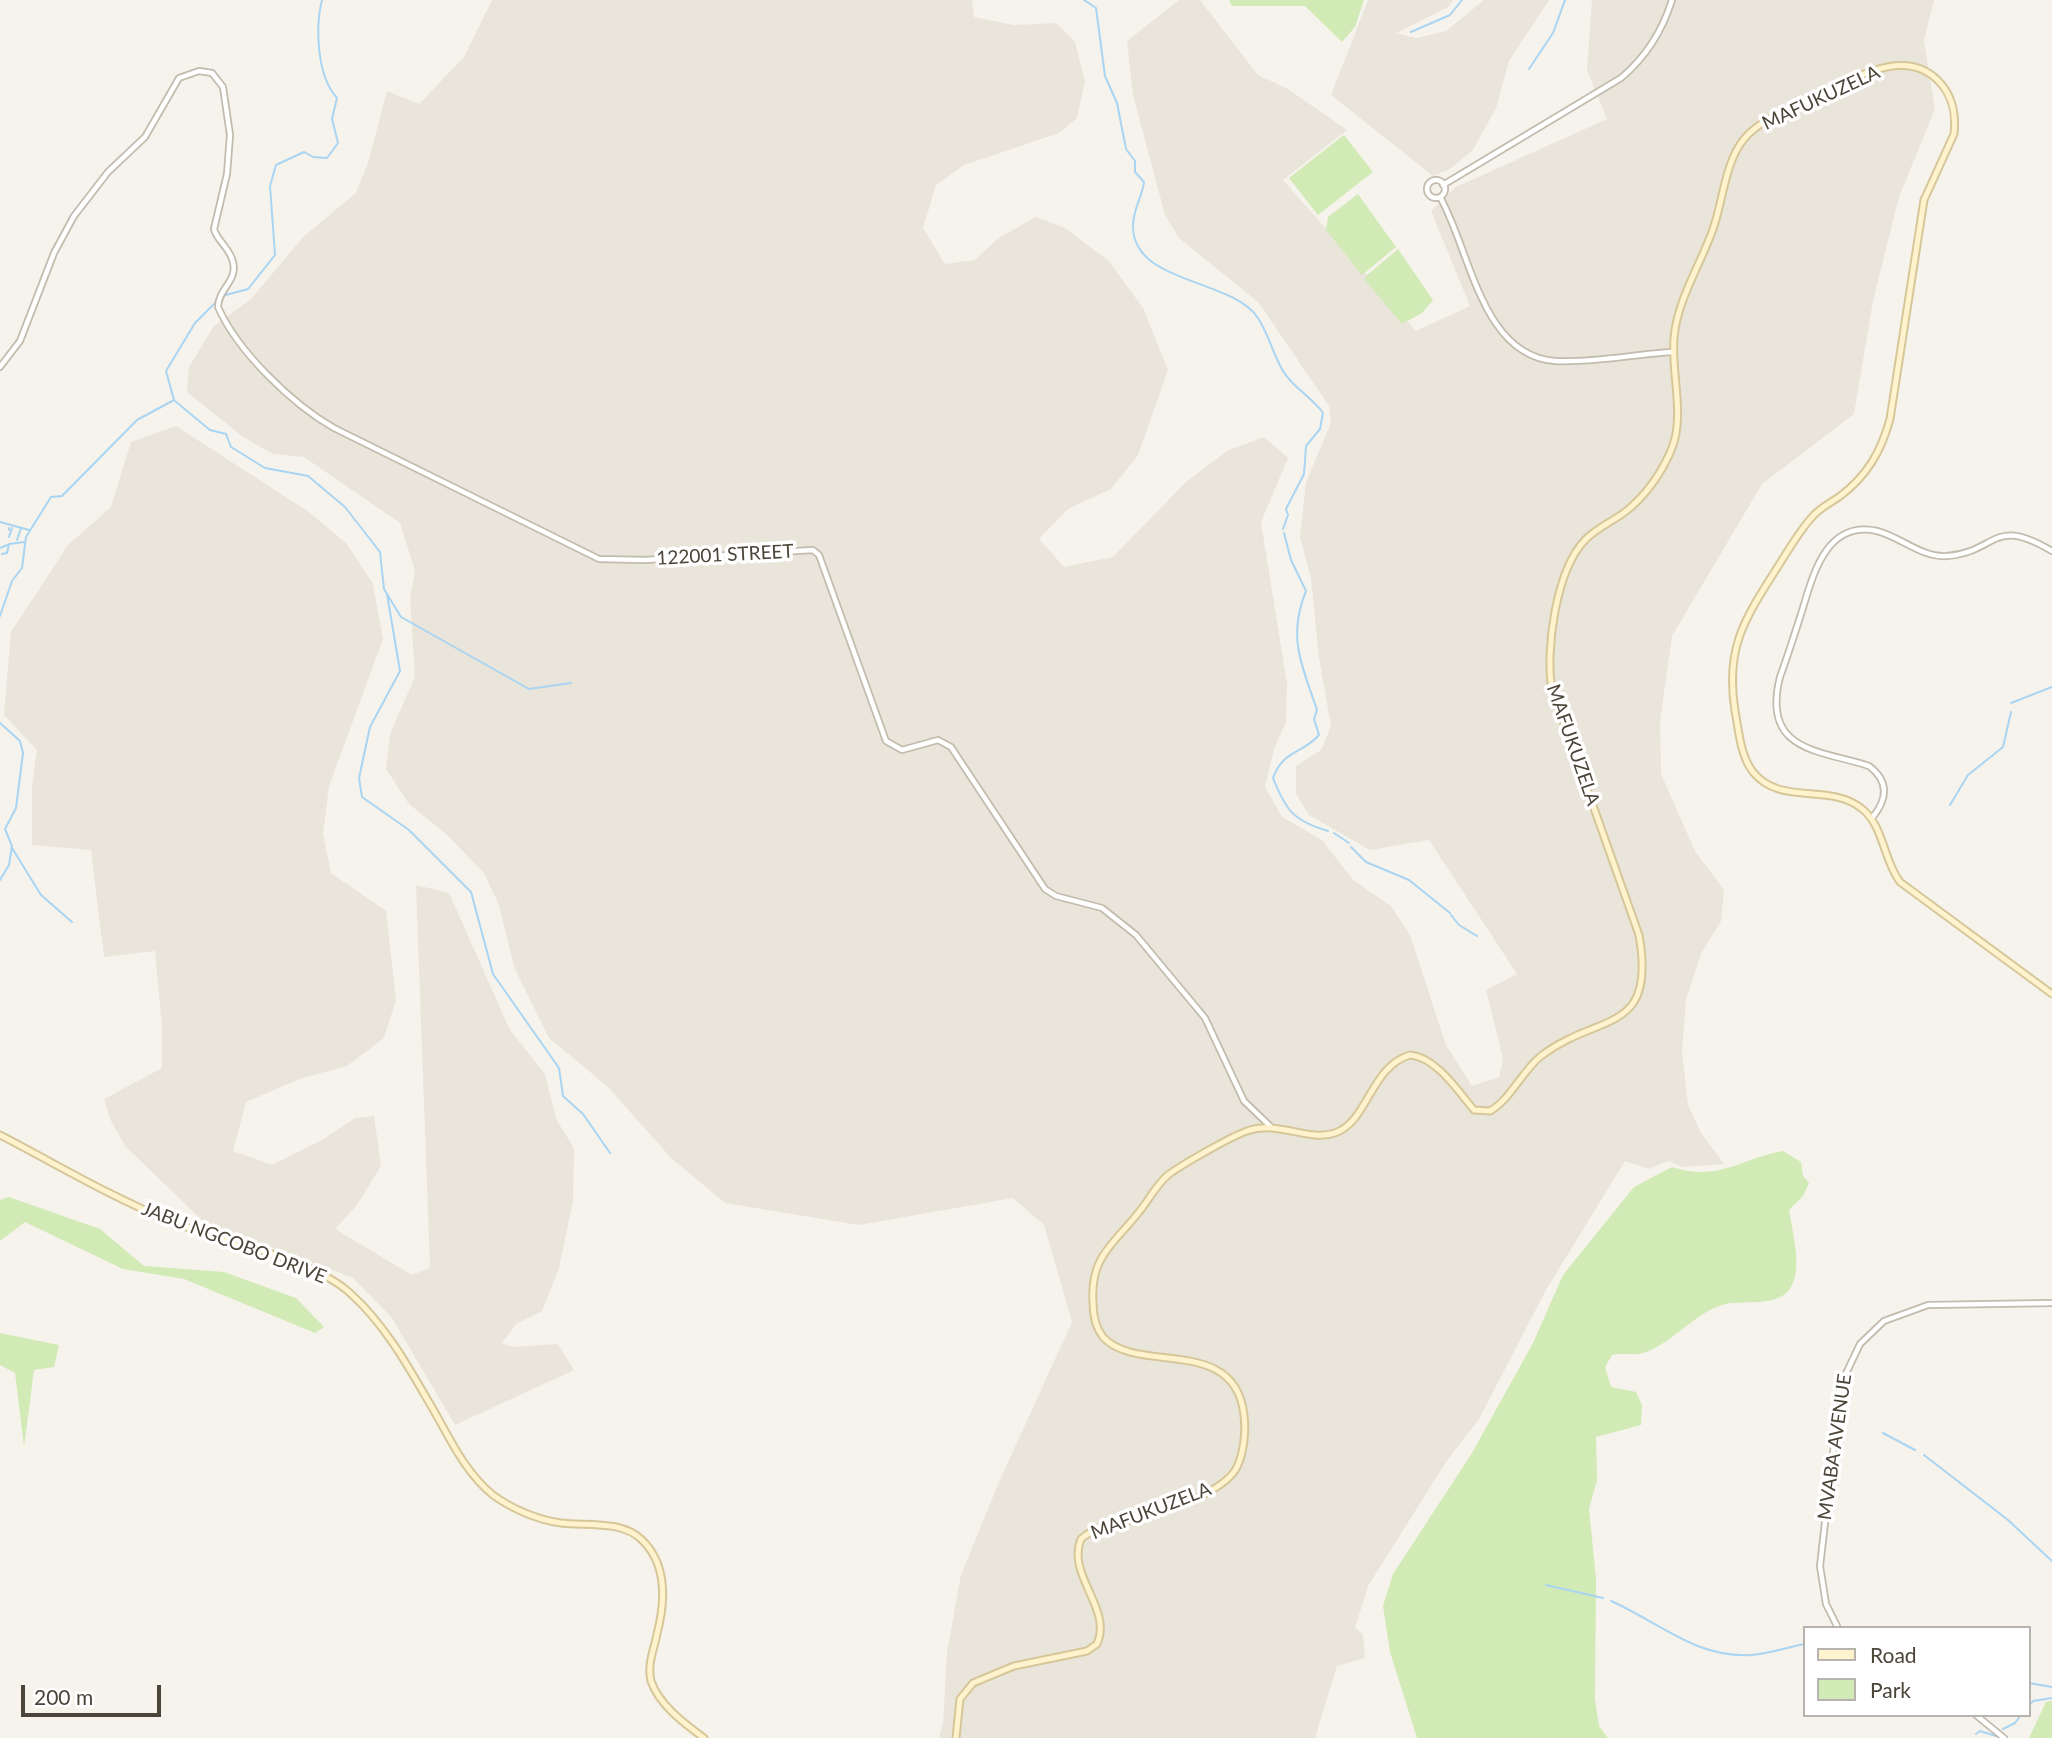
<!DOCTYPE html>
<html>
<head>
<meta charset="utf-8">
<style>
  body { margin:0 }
  #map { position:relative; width:2052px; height:1738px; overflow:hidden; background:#f6f3ec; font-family:Lato,sans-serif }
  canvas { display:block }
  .legend { position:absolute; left:1803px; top:1626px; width:228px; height:91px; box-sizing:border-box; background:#fff; border:2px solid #b7b4b0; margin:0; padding:9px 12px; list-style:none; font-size:21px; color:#4b4439 }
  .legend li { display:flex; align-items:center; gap:14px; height:35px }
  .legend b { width:35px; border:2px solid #b7b4b0 }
  .scale { position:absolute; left:21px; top:1685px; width:140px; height:32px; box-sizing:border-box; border:4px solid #4b4439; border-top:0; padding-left:9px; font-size:21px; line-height:24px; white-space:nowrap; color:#4b4439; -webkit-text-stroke:5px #fff; paint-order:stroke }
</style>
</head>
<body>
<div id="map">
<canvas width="2052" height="1738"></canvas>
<ul class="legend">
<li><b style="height:9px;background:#fff3cd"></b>Road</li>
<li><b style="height:19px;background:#d2eab5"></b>Park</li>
</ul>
<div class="scale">200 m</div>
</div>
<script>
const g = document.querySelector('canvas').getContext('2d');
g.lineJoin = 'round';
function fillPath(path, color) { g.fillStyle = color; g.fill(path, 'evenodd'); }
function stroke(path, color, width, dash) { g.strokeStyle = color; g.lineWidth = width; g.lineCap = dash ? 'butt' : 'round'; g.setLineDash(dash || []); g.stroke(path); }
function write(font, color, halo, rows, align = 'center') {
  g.font = font + ' Lato,sans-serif'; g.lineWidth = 7; g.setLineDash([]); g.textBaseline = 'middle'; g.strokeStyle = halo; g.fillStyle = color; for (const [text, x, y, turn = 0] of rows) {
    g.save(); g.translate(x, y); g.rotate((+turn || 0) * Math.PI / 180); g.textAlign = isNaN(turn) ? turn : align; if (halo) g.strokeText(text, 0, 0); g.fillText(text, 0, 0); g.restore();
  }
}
fillPath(new Path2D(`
  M492,0H972L974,17L1014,25L1056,23L1075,42L1085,81L1077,118L1059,133L964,165L936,185L923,228L945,264L975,260L997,239L1036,217L1065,228L1109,261L1143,308L1168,370L1138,455L1111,489L1068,509L1039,539L1064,567L1113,557L1186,482L1227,451L1264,437L1288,458L1261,522L1287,684L1286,722L1274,749L1265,787L1282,817L1322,840L1353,880L1391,906L1410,935L1446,1045L1472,1086L1499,1077L1503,1059L1486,990L1517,974L1429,840L1370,850L1309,815L1296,794V766L1321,750L1331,726L1319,658L1311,578L1300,537L1306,482L1331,423L1329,406L1259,303L1179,238L1165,215L1133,95L1127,41L1179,0H1200L1258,75L1288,89L1347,130L1283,180L1416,331L1470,306L1431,211L1456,187L1607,119L1587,70L1592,0H1934L1924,41L1935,109L1899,197L1873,301L1854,414L1762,484L1672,636L1660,721L1661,774L1695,851L1724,890L1721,921L1701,954L1686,1000L1682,1051L1688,1105L1701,1133L1724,1164L1683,1167L1668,1161L1649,1169L1625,1161L1546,1290L1479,1419L1446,1462L1368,1586L1355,1628L1363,1634L1365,1658L1337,1666L1315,1738H939L943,1724L947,1652L961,1575L999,1482L1072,1322L1044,1225L1013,1198L859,1225L725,1203L671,1158L608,1087L549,1038L514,967L499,905L484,873L446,834L409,804L386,769L390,734L415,677L410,598L415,571L400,523L304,457L273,454L243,437L187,392L189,367L214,326L251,299L303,237L356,193L368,163L387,91L419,104L464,57Z
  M1368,0H1453L1448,7L1396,33L1416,38L1446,31L1484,0H1549L1509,61L1496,108L1473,150L1450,169L1433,176L1331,95Z
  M176,426L309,512L347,544L373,584L383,639L329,786L323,834L331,873L386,911L396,1000L384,1038L347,1066L302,1078L246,1102L233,1151L272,1165L322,1140L355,1118L374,1116L381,1166L357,1205L335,1229L412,1275L430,1268L416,885L449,893L510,1030L545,1074L556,1119L574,1148L573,1201L559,1268L542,1311L516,1324L502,1343L512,1347L558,1344L574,1370L455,1425L392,1318L353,1278L205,1223L125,1146L110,1119L104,1099L162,1068V1027L155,951L104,957L91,850L32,845V785L37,750L4,715L11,632L68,545L111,507L131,442Z`), '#eae5da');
fillPath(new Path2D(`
  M1229,0H1364L1355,27L1342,42L1305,6H1232Z
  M1344,135L1373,172L1318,215L1289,178Z
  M1358,194L1396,247L1362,275L1326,230L1328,217Z
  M1398,249L1433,300L1422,313L1402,324L1365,280L1366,276Z
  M1783,1151L1801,1162L1803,1176L1809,1183L1803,1196L1789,1210C1792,1232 1804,1271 1789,1290C1775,1308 1741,1299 1722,1305C1696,1312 1664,1351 1638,1354C1629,1355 1622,1353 1612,1355L1605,1367L1611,1387L1636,1392L1642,1405L1641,1425L1596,1437L1597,1480L1589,1509L1596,1579L1595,1699L1599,1726L1608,1738H1417L1390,1652L1383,1606L1393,1574L1472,1453L1533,1343L1563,1275L1634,1187L1672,1167C1719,1182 1739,1159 1783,1151Z
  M9,1197L100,1229L144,1266L224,1272L296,1298L324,1327L315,1333L184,1279L123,1269L25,1222L0,1241V1200Z
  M0,1333L59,1345L54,1367L34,1370L24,1447L15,1373L0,1365Z
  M2052,1701V1738H2029L2046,1702Z`), '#d2eab5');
stroke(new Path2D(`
  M1084,0L1096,8L1105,76L1117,103L1126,149L1135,161V172L1144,182C1142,198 1132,211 1133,228C1135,284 1233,279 1258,318C1268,333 1273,354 1283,371C1293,388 1312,397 1323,413L1320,429L1306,446L1304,474L1286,509L1288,515L1283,529
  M1411,32L1450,15L1462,0
  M1529,69L1553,33L1565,0
  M222,296L248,289L275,255L270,186L276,165L304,152L313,157L327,158L338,143L332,119L337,98C317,76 315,28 322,0
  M175,401L210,430L226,434L231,447L265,468L308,476L345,507L380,552L384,589L401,617L529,689L571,683
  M0,522L29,530
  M9,530V528
  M1284,533L1291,560L1306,591C1287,637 1302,665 1317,710L1314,719L1319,735C1301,755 1283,750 1273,778C1286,811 1294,821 1328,831
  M9,537L12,528
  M17,540L21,528
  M0,548L7,545
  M2,554L7,553L9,544L25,542
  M387,594L400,671L370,727L359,778L362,797L409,830L471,892L493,974L559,1068L563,1096L583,1114L610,1153
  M0,616L12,581L22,568L26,537L51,497L62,496L137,420L174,400L166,371L195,323L218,300
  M2011,703L2052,687
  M0,723L20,741L23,753L16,808L5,829L12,846L9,865L0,880
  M1950,805L1968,775L2003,747L2011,712
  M1334,833L1349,843
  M1351,847L1366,862L1409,880L1450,913
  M12,848L41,895L72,922
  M1451,915L1459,925L1477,936
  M1883,1433L1915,1450
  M1924,1455L2008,1520L2052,1561
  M1546,1585L1603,1598
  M1611,1601C1659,1622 1695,1658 1751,1655C1770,1654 1787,1647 1805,1644
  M2029,1683L2052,1687
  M2029,1706L2033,1701L2052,1698
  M2003,1729L2015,1723L2021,1715
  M1976,1734L1980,1731L1996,1736`), '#a9d4f2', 2);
const tertiary = new Path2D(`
  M1427 189a9 9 0 1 1 18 0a9 9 0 1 1-18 0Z
  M1443,185L1621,78C1646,57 1662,32 1672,0
  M1440,197C1470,249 1481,356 1555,361C1593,363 1635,354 1673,352
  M0,367L20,341L54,253L74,216L108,172L145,137L179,78L199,71L212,73L223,87L230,135L227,174L214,229C217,241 230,248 233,262C238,281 218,289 218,307C238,352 292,404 334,428L599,559L644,560L813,550L819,555L886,741L902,750L938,740L951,747L1045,889L1056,896L1102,908L1136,935L1205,1018L1244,1101L1270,1126
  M1872,818C1887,800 1890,782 1869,766C1820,750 1761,752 1780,677C1788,655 1795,633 1802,611C1813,575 1826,520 1877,531C1901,537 1922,558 1947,556C1998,552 1992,515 2052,551
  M1838,1628L1826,1604L1820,1566L1841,1384L1860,1344L1884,1321L1928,1305L2052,1303
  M1976,1715L2004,1738`);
const secondary = new Path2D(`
  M0,1135C56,1164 111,1197 170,1221C221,1242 310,1257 350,1293C388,1327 413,1375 438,1418C453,1445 468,1475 493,1495C512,1509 538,1520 561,1523C587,1526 622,1520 642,1540C668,1565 665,1603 657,1634C654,1650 647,1664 651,1681C659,1705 685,1724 704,1738
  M956,1738L960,1699L973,1683L1014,1666L1087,1651L1097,1644C1113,1609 1066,1575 1081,1539C1094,1527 1114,1525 1130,1520C1159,1512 1223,1495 1237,1467C1244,1452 1246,1431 1244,1415C1235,1334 1137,1375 1103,1337C1095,1327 1093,1314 1093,1302C1090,1256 1114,1244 1139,1212C1149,1200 1156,1185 1168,1175C1181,1165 1232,1136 1247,1131C1279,1120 1307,1142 1335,1133C1368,1122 1370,1067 1410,1055C1436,1057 1458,1091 1474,1110L1490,1111C1511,1099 1522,1071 1541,1056C1598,1012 1657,1036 1639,935L1552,690C1545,650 1556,569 1586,539C1597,528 1613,521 1625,512C1645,497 1663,471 1672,448C1685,415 1671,373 1674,338C1677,300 1701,264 1713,229C1723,201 1725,162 1744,139C1760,119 1790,110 1812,99C1850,81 1907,42 1942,85C1954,100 1956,116 1954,134L1924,200L1890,419C1881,452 1867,476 1839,497C1830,503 1820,508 1813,516C1799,531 1788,551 1777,568C1744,620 1725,648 1735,711C1739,731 1740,755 1753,772C1780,806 1829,783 1861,808C1884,825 1883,860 1900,882L2052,994`);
stroke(tertiary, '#c2bbae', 8);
stroke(secondary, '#d6c79b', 9);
stroke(tertiary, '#fff', 4.5);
stroke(secondary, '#fff3cd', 5);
write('19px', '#4b4439', '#fff', [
  ["MAFUKUZELA",1821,98,-25],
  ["122001 STREET",725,555,-3],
  ["MAFUKUZELA",1573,745,71],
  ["JABU NGCOBO DRIVE",234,1243,21],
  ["MVABA AVENUE",1835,1447,-82],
  ["MAFUKUZELA",1151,1511,-21]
]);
</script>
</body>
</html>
